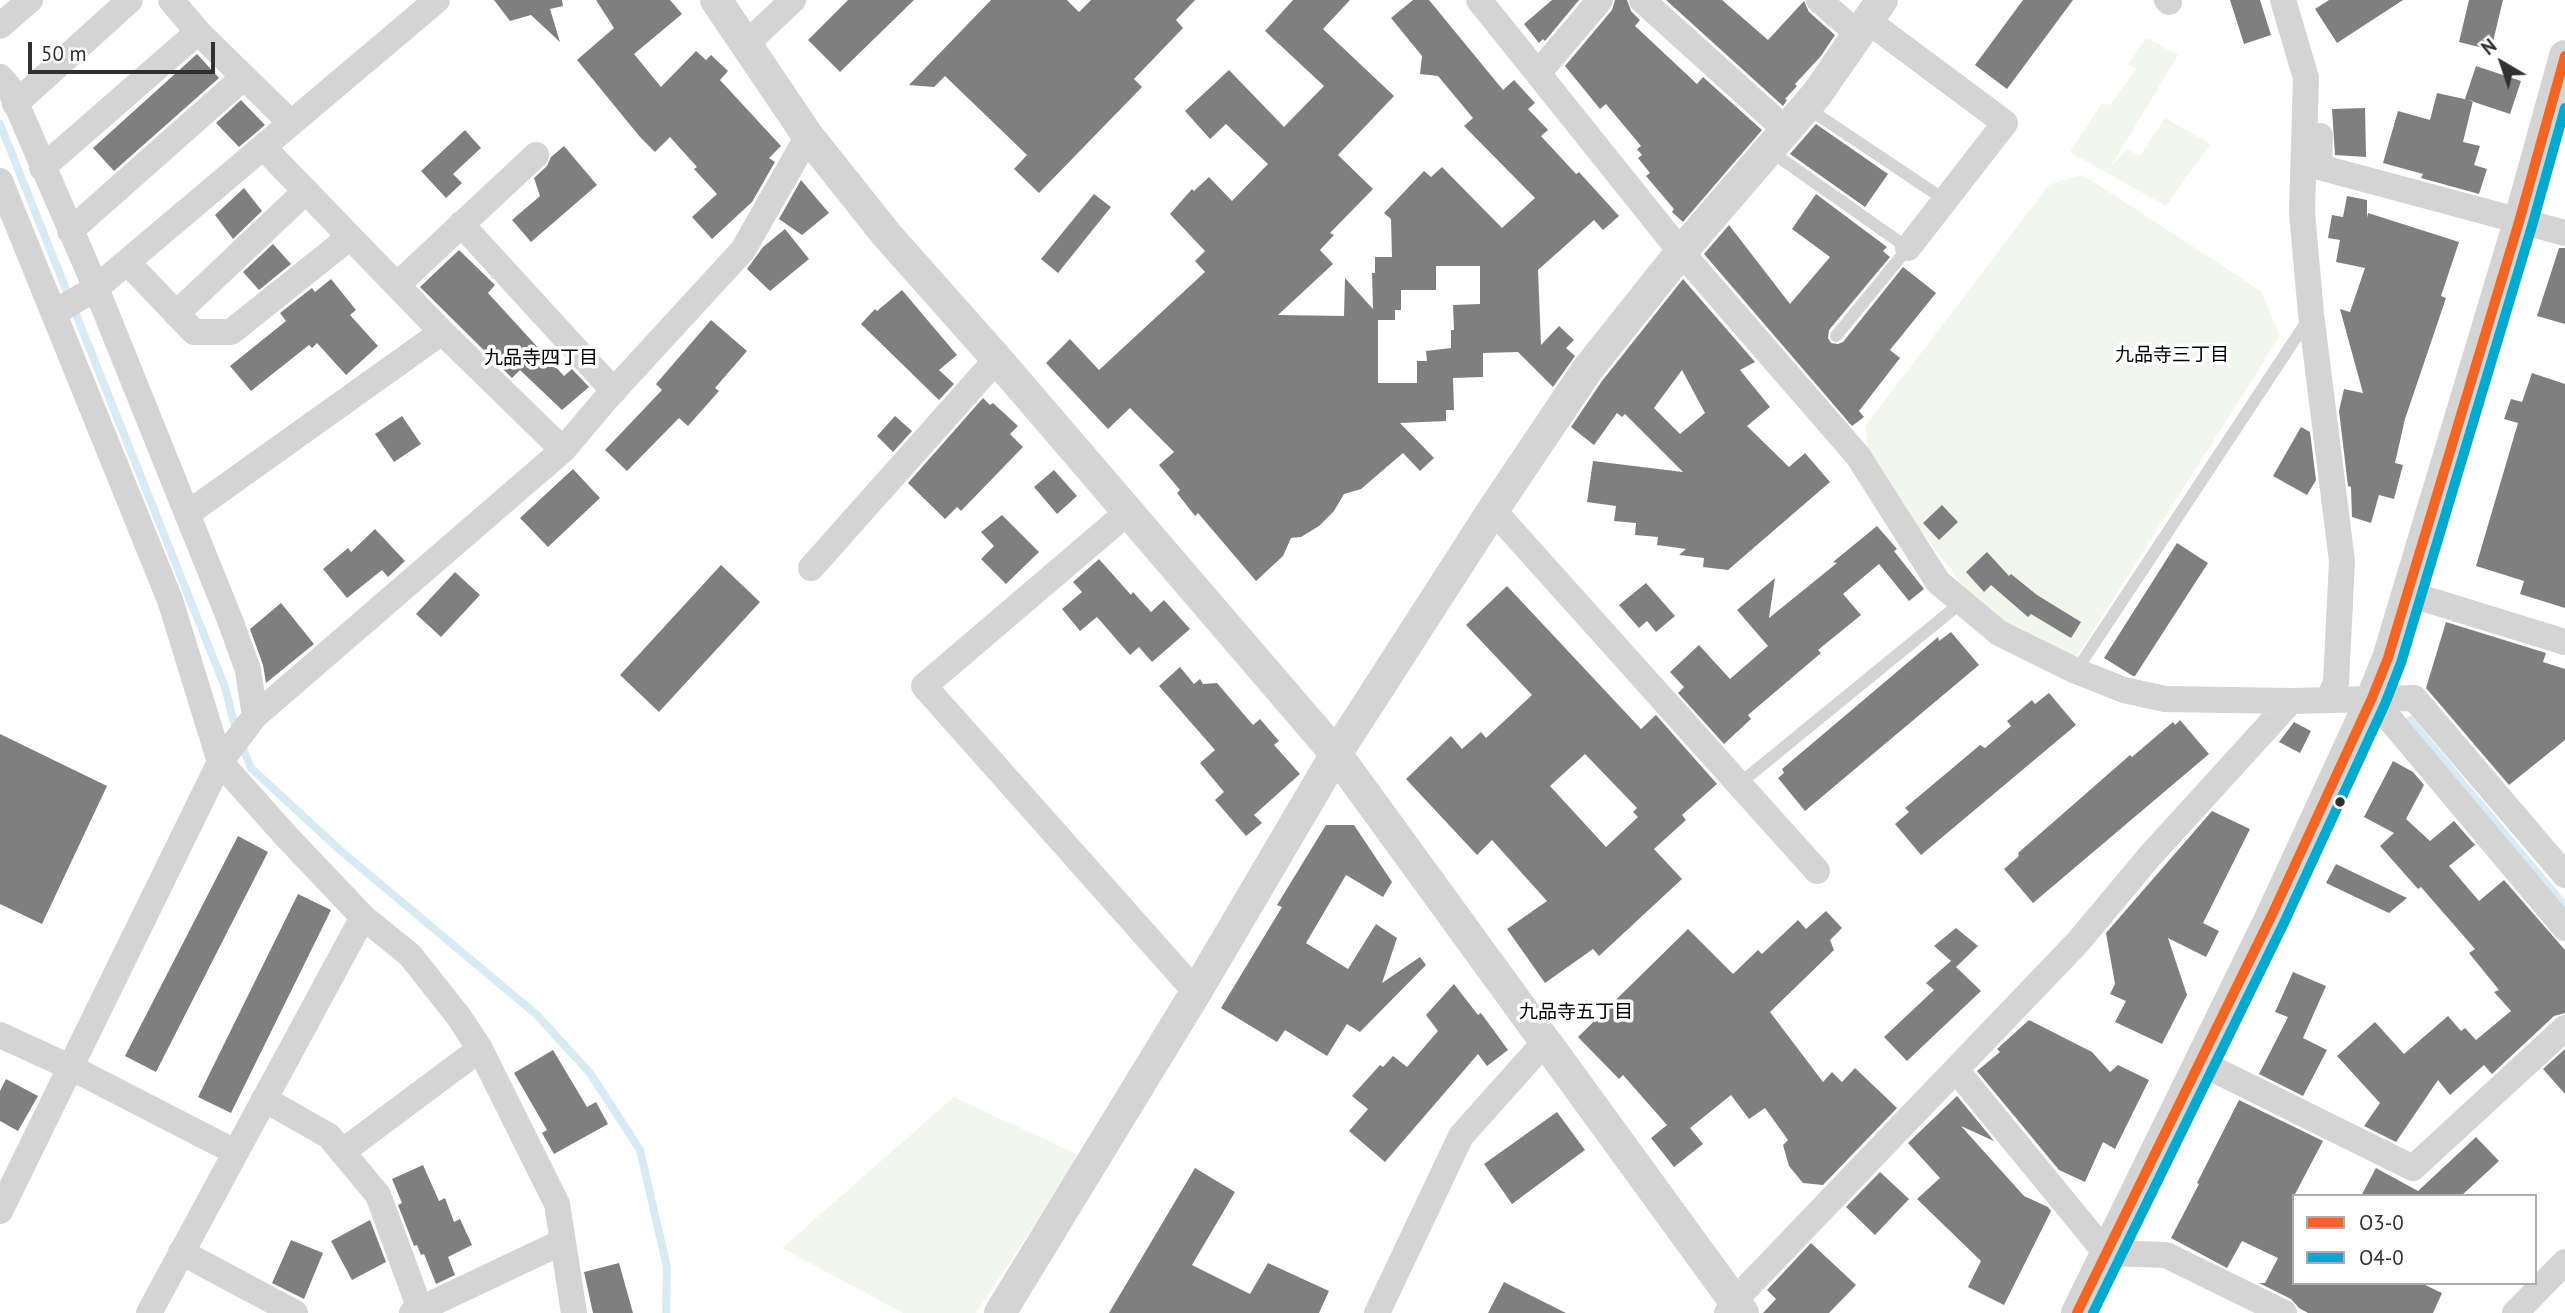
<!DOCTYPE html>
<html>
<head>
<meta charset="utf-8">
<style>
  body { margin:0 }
  #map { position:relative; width:2565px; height:1313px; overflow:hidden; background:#fff; font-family:"PT Sans",sans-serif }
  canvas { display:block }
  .legend { position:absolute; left:2292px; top:1194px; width:245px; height:91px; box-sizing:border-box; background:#fff; border:2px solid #acacac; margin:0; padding:9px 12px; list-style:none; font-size:21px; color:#303030 }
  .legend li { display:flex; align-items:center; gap:14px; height:35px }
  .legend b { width:35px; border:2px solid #acacac }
  .north { position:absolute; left:2467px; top:28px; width:70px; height:70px; -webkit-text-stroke:5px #fff; paint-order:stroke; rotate:321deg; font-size:19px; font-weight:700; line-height:28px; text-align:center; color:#303030 }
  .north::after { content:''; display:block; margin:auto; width:24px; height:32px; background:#303030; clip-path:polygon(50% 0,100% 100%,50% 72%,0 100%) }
  .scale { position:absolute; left:28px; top:42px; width:187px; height:32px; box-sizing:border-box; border:4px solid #303030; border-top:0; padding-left:9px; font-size:21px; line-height:24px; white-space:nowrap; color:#303030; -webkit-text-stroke:5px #fff; paint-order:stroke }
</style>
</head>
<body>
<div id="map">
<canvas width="2565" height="1313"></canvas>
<ul class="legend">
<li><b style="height:9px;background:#f26522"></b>O3-0</li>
<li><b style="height:9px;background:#00a9ce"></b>O4-0</li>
</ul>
<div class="north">N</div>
<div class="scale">50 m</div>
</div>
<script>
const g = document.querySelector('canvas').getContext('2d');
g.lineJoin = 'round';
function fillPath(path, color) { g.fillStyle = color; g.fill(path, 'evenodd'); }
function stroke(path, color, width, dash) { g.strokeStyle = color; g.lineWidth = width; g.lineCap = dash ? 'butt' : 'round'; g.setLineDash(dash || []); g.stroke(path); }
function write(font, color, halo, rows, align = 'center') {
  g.font = font + ' "PT Sans","Noto Sans JP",sans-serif'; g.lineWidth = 7; g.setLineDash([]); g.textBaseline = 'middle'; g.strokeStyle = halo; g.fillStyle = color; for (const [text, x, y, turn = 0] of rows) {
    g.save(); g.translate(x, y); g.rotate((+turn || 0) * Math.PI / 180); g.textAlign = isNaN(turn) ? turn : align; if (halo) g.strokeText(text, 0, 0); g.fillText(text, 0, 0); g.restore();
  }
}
fillPath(new Path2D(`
  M2146,38L2178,55L2111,166L2127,149L2140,156L2165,118L2210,144L2166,206L2070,152L2102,103L2110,105L2136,69L2128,64Z
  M2083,175L2261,291L2280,336L2075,659L2009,624L1965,588L1868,462L1866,425L2050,184Z
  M954,1097L1080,1156L976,1313H903L782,1248Z`), '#f2f6ec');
stroke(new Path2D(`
  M0,124L225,687L236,731
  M2410,720L2565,906
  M241,743L251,768L341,851L537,1015L590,1073L640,1150L667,1267L666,1313`), '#d8ebf4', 8);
fillPath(new Path2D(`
  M494,0H562L563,6L550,9L560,42L531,15L510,21Z
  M596,0H670L682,14L634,54L661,87L696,51L706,60L711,55L728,71L720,80L781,146L769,158L775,162L752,202L712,239L692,217L717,194L694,169L697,167L670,137L655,152L640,137L577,60L614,28Z
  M848,0H914L840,72L808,40Z
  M991,0H1067L1079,12L1091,0H1195L1176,20L1183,28L1134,79L1142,87L1039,193L1014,169L1027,155L945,76L934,87L909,85Z
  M1293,0H1350L1323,29L1394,96L1338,155L1373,189L1330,233L1334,235L1320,250L1333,264L1278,315L1344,316L1345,278L1373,309L1372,273H1375V257H1392L1391,219L1384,213L1424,171L1431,177L1442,167L1502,228L1535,198L1464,126L1473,118L1438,76L1420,74L1422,56L1391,18L1413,0H1429L1503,90L1514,80L1535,103L1528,109L1548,130L1541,136L1576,174L1579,172L1619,216L1603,230L1594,220L1538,270L1541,345L1559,326L1574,340L1566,348L1575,356L1553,387L1518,352L1483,353V377L1453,378L1454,410H1446V421L1400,423L1434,458L1420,471L1403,453L1361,489L1344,494L1334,511L1319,526L1301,537L1291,538L1283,556L1256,581L1198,513L1195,516L1177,493L1180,490L1159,465L1174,452L1130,408L1108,429L1046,363L1070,339L1099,370L1205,272L1195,261L1205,251L1170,214L1192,189L1194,191L1209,177L1232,201L1268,164L1226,124L1210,139L1185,111L1229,70L1284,127L1324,86L1265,31ZM1436,266H1480V304L1453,305L1454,330H1451V348L1426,351L1427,361H1417V383H1378V320H1395V310H1401V290H1436Z
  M1552,0H1579L1545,41L1543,39L1539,43L1524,24Z
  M1615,0H1627L1631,11L1640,20L1635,26L1697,84L1703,77L1762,130L1683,222L1672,212L1674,209L1646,176L1650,173L1638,158L1642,155L1637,149L1641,146L1606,104L1600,109L1565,66L1612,10Z
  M1666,0H1722L1768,40L1804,1L1809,12L1835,35L1821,56L1795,84L1797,86L1785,99L1787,100L1783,106Z
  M2023,0H2073L2007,89L1975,65Z
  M2230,0H2260L2271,35L2244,44Z
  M2329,0H2403L2337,43L2315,9Z
  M2469,0H2503L2491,50L2459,42Z
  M197,54L219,78L114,171L93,148Z
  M2476,66L2521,81L2510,114L2465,99Z
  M2437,93L2473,101L2463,142L2480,146L2474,165L2487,169L2479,194L2421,178L2423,174L2383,163L2398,111L2430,120Z
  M241,100L265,125L239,147L216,123Z
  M2365,108L2366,157L2335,155L2332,109Z
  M1816,124L1888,174L1865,207L1790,154Z
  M465,130L481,148L453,174L462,183L446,198L421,171Z
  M564,146L597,185L531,242L512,220L540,196L534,178L547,166L551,157Z
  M801,180L829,213L802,235L779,219Z
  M244,188L262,211L233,239L215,215Z
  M1094,194L1111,207L1058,273L1041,259Z
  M1816,194L1887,247L1883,251L1890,257L1829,330L1828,338L1831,343L1838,344L1843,342L1903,267L1936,293L1890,350L1900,358L1859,411L1864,417L1852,426L1704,254L1729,225L1790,304L1830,257L1792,229Z
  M2347,196L2367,200V218L2368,213L2459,242L2441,296L2446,298L2405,419L2395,463L2403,465L2394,499L2379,495L2371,523L2352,517L2351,487L2348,486L2339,411L2344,389L2363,393L2340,309L2350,312L2365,268L2336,262L2340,240L2328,238L2332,215L2343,217Z
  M785,229L809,259L770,291L747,269L763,247Z
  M273,244L291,264L259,290L243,272Z
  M2559,248H2565V324L2537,316Z
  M459,250L495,285L488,293L564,376L572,369L589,387L562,410L520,370L512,378L420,287Z
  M331,279L356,310L350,315L378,346L346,375L317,343L312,348L309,345L251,391L230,366L286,321L280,313L312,288L315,292Z
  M1683,279L1755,362L1740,370L1770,407L1747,426L1789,467L1805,453L1830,482L1728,570L1703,567L1704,558L1679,555L1686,549L1657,545L1658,537L1635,535L1636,523L1614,521L1616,506L1587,502L1593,461L1683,472L1625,414L1622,417L1617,413L1594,445L1571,427L1602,381ZM1682,370L1705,413L1680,434L1654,408Z
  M902,290L957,355L939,370L954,384L939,400L861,324L875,309L877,311Z
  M711,320L747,351L715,388L719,391L688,426L679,418L627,471L605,450L662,390L656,384Z
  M2532,373L2565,384V608L2520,594L2524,581L2476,566L2518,423L2504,419L2511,399L2522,402Z
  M983,398L990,405L993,403L1018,426L1010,434L1023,447L961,511L957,507L945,519L908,483Z
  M402,416L421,444L394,462L375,434Z
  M895,416L912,431L893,452L877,436Z
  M2301,427L2310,432L2316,480L2307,495L2273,476Z
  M573,469L600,498L548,547L520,518Z
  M1054,470L1077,496L1057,514L1034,487Z
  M1942,505L1958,522L1939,540L1923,523Z
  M1002,515L1039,552L1006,584L981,559L994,546L981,532Z
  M1877,526L1897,549L1894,551L1924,589L1909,601L1879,564L1843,594L1861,615L1818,650L1821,653L1748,715L1751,719L1724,744L1678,693L1684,687L1670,672L1699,645L1730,679L1768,646L1737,610L1775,578L1769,618L1837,563L1833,562Z
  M375,529L405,561L388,577L382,570L347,598L323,569L348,548L351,552Z
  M2177,543L2208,563L2135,676H2133L2104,658Z
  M1987,552L2009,576L2011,574L2037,595L2081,622L2071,638L2031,614L2028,617L1991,585L1984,592L1966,572Z
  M1099,559L1131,595L1133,592L1151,612L1164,600L1190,629L1152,662L1139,647L1130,655L1097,617L1080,631L1062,609L1082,592L1073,582Z
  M721,565L760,602L659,712L620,675Z
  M455,572L480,595L441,637L416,614Z
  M1646,583L1675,616L1656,632L1647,621L1639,628L1619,605Z
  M1507,586L1641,729L1656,715L1717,784L1682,815L1686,820L1654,849L1682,879L1599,956L1593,949L1545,983L1507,929L1547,901L1492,840L1477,855L1406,779L1451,736L1462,749L1481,732L1486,738L1532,695L1466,625ZM1585,754L1637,808L1633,812L1638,817L1606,847L1550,786Z
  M281,603L314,644L266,683L263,665L250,629Z
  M2446,622L2546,653L2543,662L2565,669V740L2509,785L2426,688Z
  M1951,632L1979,665L1805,811L1778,778L1784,773L1782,769L1938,637L1939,641Z
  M1180,667L1194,684L1200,679L1203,684L1217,683L1253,725L1260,719L1279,741L1274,745L1300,774L1254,815L1262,823L1246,836L1215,800L1224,792L1200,763L1215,750L1159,686Z
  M2049,693L2076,725L1921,855L1895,824L1909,812L1905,808L1980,745L1985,748L2011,726L2007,721L2032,700L2035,704Z
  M2180,720L2209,754L2033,903L2004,869L2019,856L2018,853L2130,755L2132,757L2173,722L2175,725Z
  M2294,722L2311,731L2300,753L2279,742Z
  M0,734L107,786L42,924L0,904Z
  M2393,761L2413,772L2424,785L2406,819L2430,841L2454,821L2475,845L2449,866L2479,901L2504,880L2565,950V1013L2554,1016L2492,1074L2484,1065L2450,1095L2438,1080L2396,1142L2364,1126L2380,1103L2337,1056L2375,1022L2404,1054L2448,1016L2461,1031L2465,1028L2476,1040L2511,1011L2494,992L2499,990L2469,953L2475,949L2421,887L2418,889L2380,846L2394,833L2364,817Z
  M2212,811L2250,829L2203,923L2219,931L2206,957L2168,938L2187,995L2162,1044L2115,1022L2126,1001L2110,994L2115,984L2106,933Z
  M1326,825H1354L1392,882L1383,897L1346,875L1306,943L1348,969L1376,924L1397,938L1382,983L1420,957L1426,965L1360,1032L1347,1024L1327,1056L1285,1030L1277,1042L1221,1008L1282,907L1277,905Z
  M238,836L268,852L156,1072L125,1056Z
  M2336,864L2407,898L2389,913L2326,883Z
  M298,894L331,910L231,1113L198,1097Z
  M1826,911L1842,928L1830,940L1834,950L1770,1012L1823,1082L1832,1072L1842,1082L1855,1068L1897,1108L1823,1185L1803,1183L1789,1166L1783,1145L1788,1140L1765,1108L1749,1119L1731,1095L1690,1128L1703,1144L1674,1167L1651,1138L1667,1125L1623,1075L1619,1079L1578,1037L1688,929L1733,974L1758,950L1762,954L1798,920L1806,929Z
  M1956,928L1978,946L1956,967L1981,991L1907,1061L1884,1037L1934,990L1926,983L1951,961L1934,946Z
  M2293,972L2326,986L2303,1038L2327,1050L2303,1096L2259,1074L2288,1017L2275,1012Z
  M1454,984L1478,1015L1481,1013L1508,1050L1487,1066L1478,1054L1385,1162L1349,1131L1368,1109L1352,1096L1380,1065L1383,1067L1393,1056L1407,1067L1438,1031L1426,1015Z
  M2029,1020L2092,1052L2110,1072L2118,1065L2149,1080L2115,1149L2103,1142L2085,1182L2059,1170L1977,1071L2000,1052L1997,1049Z
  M2565,1049V1094L2543,1069Z
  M553,1050L587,1107L596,1102L608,1124L554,1154L542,1133L547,1130L514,1073Z
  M6,1079L38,1096L18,1131L0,1121V1091Z
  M1957,1096L1994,1141L1961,1126L2024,1196L2048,1207L2051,1211L2004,1305L1968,1287L1981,1261L1917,1199L1940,1178L1908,1143Z
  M2239,1100L2323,1141L2294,1196V1283H2421L2442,1293L2433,1313H2308L2299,1308L2291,1299L2259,1283H2265L2278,1258L2242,1241L2227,1268L2171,1238L2199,1184L2197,1183Z
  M1557,1112L1585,1150L1512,1204L1484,1164Z
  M2476,1137L2499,1161L2461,1196H2361L2376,1168L2418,1191Z
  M423,1165L439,1201L445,1198L454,1222L460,1219L472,1245L448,1257L455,1275L436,1284L424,1254L421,1255L417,1245L414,1246L398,1205L402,1203L392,1179Z
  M1195,1168L1235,1192L1192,1265L1250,1294L1268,1263L1329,1291L1319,1313H1109Z
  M1880,1172L1909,1199L1875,1235L1846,1207Z
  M370,1220L386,1262L352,1280L331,1241Z
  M291,1240L323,1253L304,1299L272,1283Z
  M1811,1243L1856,1285L1829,1313H1763L1776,1299L1767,1290Z
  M619,1263L633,1313H593L584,1272Z
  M1504,1282L1566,1313H1488Z`), '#7f7f7f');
stroke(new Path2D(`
  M1806,107L1945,200
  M1770,151L1908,248L1836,336
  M2076,671L2309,318
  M1739,784L1962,602`), '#d4d4d4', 12);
stroke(new Path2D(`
  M171,0L198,32L290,122
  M1479,0L1681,252L1858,456L1938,582L1999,633L2076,671L2124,690L2165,699L2291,701L2414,698L2565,875
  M1642,0L1786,130
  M1819,0L1858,34
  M2167,0L2169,2
  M2283,0L2306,78L2302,212L2311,314L2342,561L2336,683L2328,699
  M1868,21L2005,123L1908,248
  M0,26L30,0
  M745,45L793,0
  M1539,72L1600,0
  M0,77L9,87L96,288L230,620L248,670L255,716
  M15,104L130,0
  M2320,136L2319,167L2565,233
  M264,148L442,332L563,450
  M42,168L198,32
  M0,181L170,600L220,762L286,836L363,917L410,955L459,1017L480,1049L557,1204L574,1313
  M461,224L614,391
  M70,231L244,77
  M127,262L194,332H231L350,237
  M397,285L536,155
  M54,313L96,288L437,0
  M176,314L306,191
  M1493,510L1817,871
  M1128,512L924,686L1196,992
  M187,514L442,332
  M811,568L997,359
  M2409,594L2565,642
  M2372,698L2565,928
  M0,1035L70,1067L235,1152
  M2201,1063L2413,1168L2565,1028
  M1956,1070L2106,1253L2166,1255L2284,1313
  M264,1099L329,1136L378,1195L420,1309
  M342,1152L480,1049
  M0,1211L220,762L255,716L563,450L606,399L743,250L808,136
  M181,1252L295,1313
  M149,1313L363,917
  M412,1313L562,1242
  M1377,1313L1461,1136L1545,1042
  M1727,1313L1734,1301L2078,942L2149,857L2291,701
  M2515,1313L2565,1262`), '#d4d4d4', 26);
stroke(new Path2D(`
  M716,0L808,136L886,234L997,359L1336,754L1743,1313
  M1000,1313L1196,992L1336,754L1493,510L1587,370L1681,252L1817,94L1882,0
  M2077,1313L2271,917L2372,698L2388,658L2519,222L2565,56`), '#d4d4d4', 32);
stroke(new Path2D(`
  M2077,1313L2271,917L2372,698L2388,658L2519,222L2565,56`), '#f26522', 10);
stroke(new Path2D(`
  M2093,1313L2284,923L2385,704L2401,663L2532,226L2565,108`), '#00a9ce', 10);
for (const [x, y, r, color] of [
  [2340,802,6,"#303030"]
]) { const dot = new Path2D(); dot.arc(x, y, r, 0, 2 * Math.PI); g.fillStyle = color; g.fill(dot); stroke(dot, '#fff', 2.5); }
write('19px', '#000', '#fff', [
  ["九品寺三丁目",2172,356],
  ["九品寺四丁目",541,359],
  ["九品寺五丁目",1576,1013]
]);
</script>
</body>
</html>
